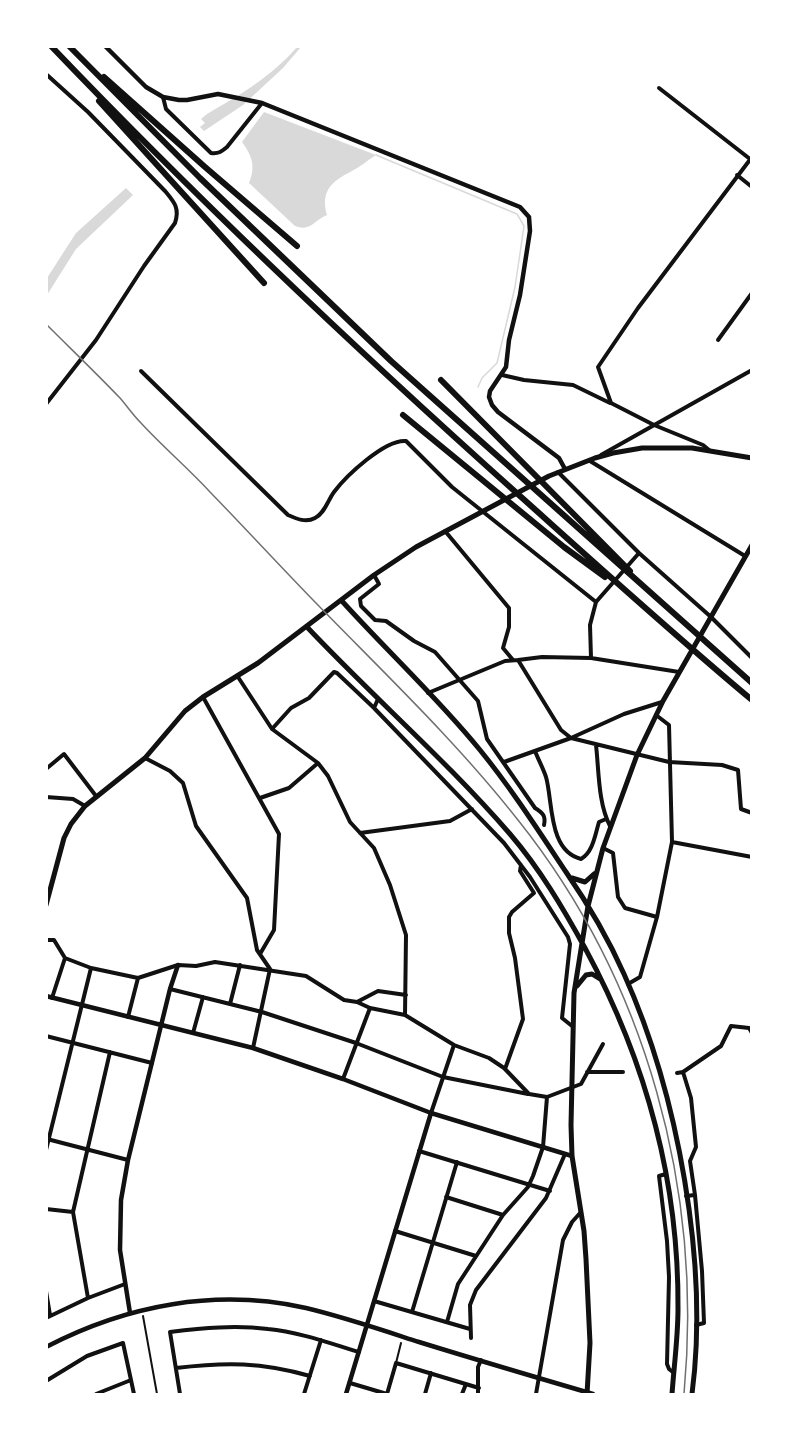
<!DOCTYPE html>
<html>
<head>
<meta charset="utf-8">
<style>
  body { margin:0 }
  #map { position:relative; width:798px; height:1441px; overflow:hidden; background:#fff; font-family:"Nunito Sans",sans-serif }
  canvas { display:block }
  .frame { position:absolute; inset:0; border:48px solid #fff; pointer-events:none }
</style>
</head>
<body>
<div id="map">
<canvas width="798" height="1441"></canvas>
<div class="frame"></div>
</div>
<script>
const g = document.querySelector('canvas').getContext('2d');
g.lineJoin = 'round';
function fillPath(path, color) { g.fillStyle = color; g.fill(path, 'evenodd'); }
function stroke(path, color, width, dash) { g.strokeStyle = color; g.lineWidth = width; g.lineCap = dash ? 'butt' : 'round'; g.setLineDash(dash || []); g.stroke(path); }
fillPath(new Path2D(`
  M297,47H301L283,68L243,105L204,131L200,127L205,123L201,119L207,114C241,94 271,77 297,47Z
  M264,112L376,155C368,160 360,167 352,171C332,181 320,191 327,215C314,220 311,232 295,226L249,183C256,166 252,156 242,142Z
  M126,188L133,195L76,249L47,295V278L76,233Z`), '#d9d9d9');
stroke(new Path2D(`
  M376,155L517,214L524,226L515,287L497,363L482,378L478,387`), '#d9d9d9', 1.5);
stroke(new Path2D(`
  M143,1316L157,1394
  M396,1363L401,1343`), '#111', 2);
stroke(new Path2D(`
  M46,74L88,112L165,191C174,202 180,208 175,223L144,266L96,340L46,404
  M659,88L750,159
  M163,97L166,109L211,153C218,154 221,152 227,147L262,103
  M737,175L752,187
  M718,340L752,293
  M141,371L288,515C297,519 306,523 315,518C325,513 328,500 334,492C346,476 385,439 406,441L452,487L596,602L590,625L591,658L679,672
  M502,375L524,380L573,385L610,403
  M709,450L703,445L654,425L611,403L598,367L638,308L752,157
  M601,455L752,370
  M590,461L745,556
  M558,472L639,553L711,617L752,658
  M445,531L509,608V627L503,648L513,660
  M374,575L379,584L360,599L361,606L375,620L386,621L414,641L435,652L478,701L487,739L535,808C543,813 546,816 544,825
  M596,602L639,553
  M518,660L542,657L591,658
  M238,677L272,729L318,763L328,776L350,822L374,848L390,885L406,935L405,1015L454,1045L489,1058L504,1068L529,1094L547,1097L581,1084L603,1044
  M428,693L505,661L518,660L561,730L571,738L669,762L722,765L738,770L741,809L752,813
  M203,697L279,834L274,930L260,954
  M378,699L374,708L504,843L530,877L568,937L570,944L562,1018L572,1026
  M272,729L291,708L309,698L334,672L337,673L373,707
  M596,745C599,771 598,803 610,826
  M535,751C538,759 543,768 546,777C553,801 548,851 581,859C593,852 595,835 599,822L606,819
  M145,758L170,771L183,783L196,826L247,898L257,950L270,969L253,1048
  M504,762L571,738L624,714L662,702
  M46,769L64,754L96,796
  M46,797L73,799L85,806
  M260,798L289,788L318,763
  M360,833L450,821L472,809
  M672,842L752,857
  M603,848L613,853L618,897L625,908L657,917
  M46,940H54L65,958L91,968L138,978L178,965L196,966L215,962L306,976L344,1000L357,1002L378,991L406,995
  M628,984L640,977L657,917L672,842L669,725L656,715
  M170,989L262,1012L356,1043L443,1077L528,1094
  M52,998L65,958
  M357,1002L370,1008L405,1015
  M230,1004L240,965
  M128,1017L138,978
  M193,1033L203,997
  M46,1036L152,1063
  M505,1069L523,1019L515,958L509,933V917L512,912L534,893L520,871L521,865
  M587,1072H623
  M683,1072L691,1098L696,1147L690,1161L695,1195L686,1196
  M677,1073L683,1072L721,1046L731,1026L749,1028L752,1033
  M343,1079L370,1008
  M431,1113L454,1045
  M47,1139L128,1160
  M46,1150L91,968
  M419,1151L550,1191
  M666,1174L659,1176L667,1241L669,1277L667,1364L669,1369L674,1373
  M695,1195L702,1271L704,1323L696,1325
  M446,1197L503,1215
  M46,1209L73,1212
  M395,1231L476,1256
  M46,1291L50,1315
  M88,1298L73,1212L110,1052
  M374,1301L470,1329
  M412,1312L457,1162
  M46,1318L88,1298L125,1284
  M447,1322L458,1284L503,1215L528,1187L533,1176L543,1147L547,1097
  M471,1338L470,1305L476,1290L546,1198L565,1154
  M176,1368C226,1362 261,1362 310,1376
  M46,1381L87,1356L123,1343L134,1394
  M350,1383L387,1394
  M96,1394L131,1380
  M180,1394L170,1332C203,1328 235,1325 268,1329C299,1332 329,1343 359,1352
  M304,1394L321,1340
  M387,1394L396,1363L479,1388
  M425,1394L431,1373
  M462,1394L466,1384
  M478,1394V1367L481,1360
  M536,1394L563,1240L572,1222L581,1212`), '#111', 4);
stroke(new Path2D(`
  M105,46L146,87L163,97L179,100H187L218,94L262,103L520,207L529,217L530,231L520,295L509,340L506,367L490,391L489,397L492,405L498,412L559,458L565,469
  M46,996L253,1048L343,1079L431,1113L572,1156
  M130,1313L120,1250L121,1200L128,1160L170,989L178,965
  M46,1347C127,1305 216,1288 306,1308C344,1317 382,1330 419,1342C477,1360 535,1377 593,1394
  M346,1394L431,1113`), '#111', 4.5);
stroke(new Path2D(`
  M341,600C386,650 438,698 480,750C511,788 538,830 566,872C588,904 608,938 624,974C678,1094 709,1264 692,1394
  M307,627C373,697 447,761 510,834C540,869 563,908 585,948C646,1061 679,1179 678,1309C678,1337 674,1366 672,1394
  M572,878L585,882L594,874
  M46,905L64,838L71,824L85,806L145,758L185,711L203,697L258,663L374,575L416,547L549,476L595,458L613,453L642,448H692L752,458
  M577,986L586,975L592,974L600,979
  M587,1394L590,1343L586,1259L584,1231L572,1156L571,1125L574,993L588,906L603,848L637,755L663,701L752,545`), '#111', 5);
stroke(new Path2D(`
  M51,46C201,203 359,352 520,496C597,565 673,634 752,700
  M69,46L200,178L391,361L752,683
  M104,77L205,167L297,246
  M99,101L264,283
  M441,380L630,571
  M403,415L564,547L605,577`), '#111', 6);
stroke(new Path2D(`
  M46,324C71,349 96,373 120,398C127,406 133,415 141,423C163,447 188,468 210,492C245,528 279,565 314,601C383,672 457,742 518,820C647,982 703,1190 684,1394`), '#707070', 1.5);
</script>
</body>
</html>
